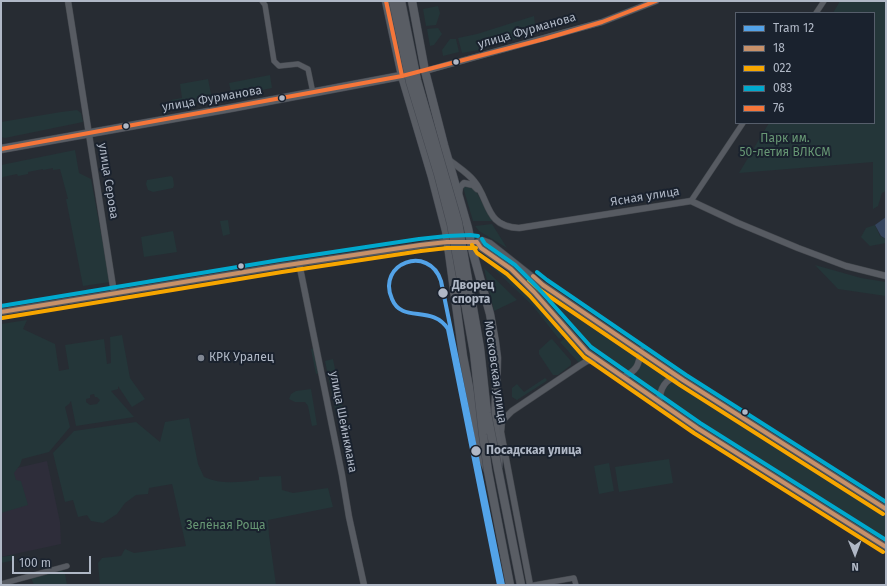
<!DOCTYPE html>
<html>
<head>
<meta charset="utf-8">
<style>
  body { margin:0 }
  #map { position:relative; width:887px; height:586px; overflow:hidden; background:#272c33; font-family:"Fira Sans",sans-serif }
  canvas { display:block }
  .frame { position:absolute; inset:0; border:2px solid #b0b8c6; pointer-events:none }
  .legend { position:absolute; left:735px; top:12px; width:140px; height:112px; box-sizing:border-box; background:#1a222e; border:1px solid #565e6b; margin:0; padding:5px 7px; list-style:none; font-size:12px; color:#b0b8c6 }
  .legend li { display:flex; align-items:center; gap:8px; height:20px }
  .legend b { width:20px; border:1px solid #565e6b }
  .north { position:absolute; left:835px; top:534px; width:40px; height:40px; -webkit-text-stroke:3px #1a222e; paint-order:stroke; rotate:179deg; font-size:11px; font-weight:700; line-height:16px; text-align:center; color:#b0b8c6 }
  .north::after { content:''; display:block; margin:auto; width:14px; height:18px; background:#b0b8c6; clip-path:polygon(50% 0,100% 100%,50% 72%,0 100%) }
  .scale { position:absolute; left:12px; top:556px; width:79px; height:18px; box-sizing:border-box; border:2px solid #b0b8c6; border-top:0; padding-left:5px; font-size:12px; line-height:14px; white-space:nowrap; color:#b0b8c6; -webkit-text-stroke:3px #1a222e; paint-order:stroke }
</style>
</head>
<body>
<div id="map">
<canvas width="887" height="586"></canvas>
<div class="frame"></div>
<ul class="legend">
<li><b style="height:5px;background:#53a3e8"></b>Tram 12</li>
<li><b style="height:5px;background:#c7916a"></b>18</li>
<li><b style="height:5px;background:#f7a600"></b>022</li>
<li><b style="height:5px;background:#00a9ce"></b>083</li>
<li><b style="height:5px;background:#f5763a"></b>76</li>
</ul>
<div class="north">N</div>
<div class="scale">100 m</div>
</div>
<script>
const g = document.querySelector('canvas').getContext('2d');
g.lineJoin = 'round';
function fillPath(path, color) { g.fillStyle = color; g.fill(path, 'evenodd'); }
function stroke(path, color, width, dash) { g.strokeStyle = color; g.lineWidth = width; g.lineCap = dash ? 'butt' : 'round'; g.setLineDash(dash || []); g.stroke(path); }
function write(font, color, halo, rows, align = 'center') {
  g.font = font + ' "Fira Sans",sans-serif'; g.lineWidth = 4; g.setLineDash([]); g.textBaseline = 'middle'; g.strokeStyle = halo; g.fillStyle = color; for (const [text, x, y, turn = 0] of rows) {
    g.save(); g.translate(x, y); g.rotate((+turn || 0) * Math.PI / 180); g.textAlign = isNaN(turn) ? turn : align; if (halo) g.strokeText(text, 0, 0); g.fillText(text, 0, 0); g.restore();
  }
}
fillPath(new Path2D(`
  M47,461L60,522L61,544L1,557V504L8,470Z`), '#2e2d3a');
fillPath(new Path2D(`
  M840,1H886V191L882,193L878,206L873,209V162L739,173L769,123H874V13H833Z
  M438,6L440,13L436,25L426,26L423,9Z
  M534,16L536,33L479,50L462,53L458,38L477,34Z
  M438,28L442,34L434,45L430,46L427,29Z
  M450,39H456L459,52L443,56L442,50Z
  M270,75L272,88L232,96L229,83Z
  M208,79L212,99L172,107L171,100L182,98L180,84Z
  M77,110L81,113L83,122L5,138L1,137V122L61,112Z
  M75,150L79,173L91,179L110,282L83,286L66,199H68L60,169L53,170V168L43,170V169L28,172V174L18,176L17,174L3,177L1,179V165Z
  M171,176L173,178L174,185L173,188L153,192L148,190L146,184L147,180Z
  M466,186L475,189L492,221H473L463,187Z
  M228,220L230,234L223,236L220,221Z
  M492,224L507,248L479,231L475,226Z
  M875,225L880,236L886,239V243L870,246L861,237L866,228Z
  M173,231L177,252L144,257L141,237Z
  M487,255L536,297L565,333L559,339L532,305L493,268L485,257Z
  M815,265L861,278L886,282V296L838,289Z
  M484,268L517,300L494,311Z
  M536,288L636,353L637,361L631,370L623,371L600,356L578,336Z
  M27,320L23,329L55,344L59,371L69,369L65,345L104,339L107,364L111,363L110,337L122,335L130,378L145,399L132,407L118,386V389L111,391L134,417L76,426L71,401L69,404L65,407L70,427L49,452L22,459L20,465L14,473L16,480L21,481L28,505L1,513V324ZM94,394L95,397H97L100,400L97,404L90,405L86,402V399L90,398V395Z
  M568,336L587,357L579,363L560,342Z
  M552,339L571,361V365L558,375H553L539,354V350L550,340Z
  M315,348L320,373L316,374L311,349Z
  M644,358L670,375L662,382L655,396L629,380L637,372Z
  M333,359L344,413L336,414L325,361Z
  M545,378L547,380L545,382L517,400L512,397V388L517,384L524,392Z
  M673,382L683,383L886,514V545L663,401C662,392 666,386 673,382Z
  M311,389L317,425L312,426L308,406L305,402H295L289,399L291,394L296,391Z
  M189,418L198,464L204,477C222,485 240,482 259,480V477L281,476L282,490L293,493L328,488L333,507L268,520L269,535L276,585H100L98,563L102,558L121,556L125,549L134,553L186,546L173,488L172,484L149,488L148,494L136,495L125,503L117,514L103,523L91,521L87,515L78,517L73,500L65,502L53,453L74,431L136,422L160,442L165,422Z
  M669,459L673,483L619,492L615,467Z
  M609,463L614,491L599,494L594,466Z
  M14,555L15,560L1,563V557Z
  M59,571H63L65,574L67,585H34L31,578Z`), '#243639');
fillPath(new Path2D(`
  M886,217V239L881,236L875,225Z`), '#34445d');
const minor = new Path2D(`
  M262,1L265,5L274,61L279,66L298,64L308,69L313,93
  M816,13L824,1
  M691,201L743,123
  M1,584L67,566
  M534,585L574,578L576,585`);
const tertiary = new Path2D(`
  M68,1L114,293
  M425,71L602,22L656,1
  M448,159C456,166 467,172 474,181C490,200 485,227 519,228L691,201L738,223L798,248L846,266L886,276
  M459,194L460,187L464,183L473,185L477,189
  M477,242L481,248L511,269L534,292L587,352L697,428L886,547
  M477,242L482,240L490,243L543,285L609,330L683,380L886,509
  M299,263L342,475L349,517L364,585
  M1,312L281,266L451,241
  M623,377C637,371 639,365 641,350
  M659,402C660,390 665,376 680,378
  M530,585L501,432L502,421L512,411L579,366L587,361L597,359`);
const primary = new Path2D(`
  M386,1L402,76L432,177L446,231L463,356L483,459L488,471L510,585
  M412,1L425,71L444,145L468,228L473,253L490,314L495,342L497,358L495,427L499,455L498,469L521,585
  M1,149L231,108L406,75`);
stroke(minor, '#43474d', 6);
stroke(tertiary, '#43474d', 7);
stroke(primary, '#444850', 9);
stroke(minor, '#575b62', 5);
stroke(tertiary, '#575b62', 6);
stroke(primary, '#595d64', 8);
const primaryBridge = new Path2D(`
  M393,1L410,82L438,174L451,224L474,353L483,435L488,471
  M401,1L417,80L458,222L480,348L487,413L498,469`);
stroke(primaryBridge, '#444850', 9, []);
stroke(primaryBridge, '#595d64', 8);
stroke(new Path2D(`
  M477,242L481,248L511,269L534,292L587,352L697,428L886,547
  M533,276L543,285L683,380L886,509
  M1,312L281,266L420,245L447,242H477`), '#c7916a', 4);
stroke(new Path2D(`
  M472,245L477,253L507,274L530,296L584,357L694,433L883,552
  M529,280L540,290L680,385L883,514
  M2,318L282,272L421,251L447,248H476`), '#f7a600', 4);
stroke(new Path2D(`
  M482,239L485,244L515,265L538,288L591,347L700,423L886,540
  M537,272L547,280L686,375L886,502
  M1,306L280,260L419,239L447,236L470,235L478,236`), '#00a9ce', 4);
stroke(new Path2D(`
  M386,1L402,76
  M1,149L402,76L544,39L602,22L656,1`), '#f5763a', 4);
stroke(new Path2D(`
  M499,585L448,329C432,304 402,324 392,299C376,263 429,244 441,281L503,585`), '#53a3e8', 4);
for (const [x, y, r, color] of [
  [456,62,3.5,"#b0b8c6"],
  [282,98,3.5,"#b0b8c6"],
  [126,126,3.5,"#b0b8c6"],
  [241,266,3.5,"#b0b8c6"],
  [443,293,5.5,"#b0b8c6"],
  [201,358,4,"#808793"],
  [745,412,3.5,"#b0b8c6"],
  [476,451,5.5,"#b0b8c6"]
]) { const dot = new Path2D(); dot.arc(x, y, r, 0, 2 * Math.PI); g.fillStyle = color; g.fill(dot); stroke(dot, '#1a222e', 1.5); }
write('12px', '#b0b8c6', '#1a222e', [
  ["улица Фурманова",527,31,-16],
  ["улица Фурманова",212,99,-10],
  ["улица Серова",108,181,81],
  ["Ясная улица",645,197,-9],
  ["Московская улица",495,372,82],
  ["улица Шейнкмана",343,422,79]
]);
write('12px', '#679774', '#1a222e', [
  ["Парк им.",785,139],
  ["50-летия ВЛКСМ",785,153],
  ["Зелёная Роща",226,526]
]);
write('bold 12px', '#b0b8c6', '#1a222e', [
  ["Дворец",452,286],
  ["спорта",452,300],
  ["Посадская улица",486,451]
], 'left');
write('12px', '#b0b8c6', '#1a222e', [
  ["КРК Уралец",209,358]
], 'left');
</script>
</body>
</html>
